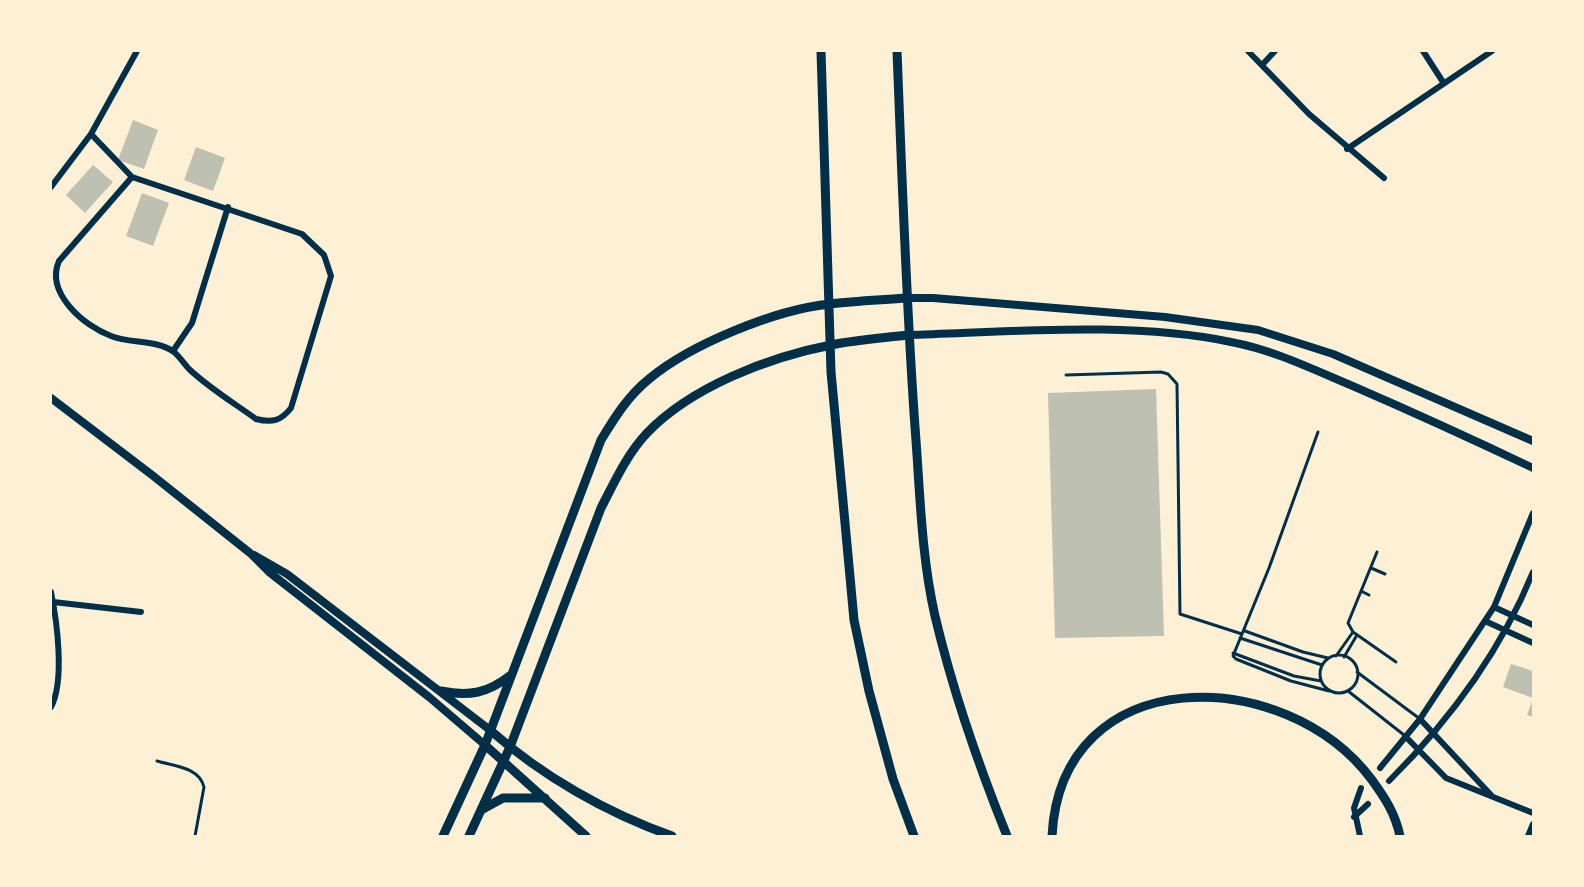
<!DOCTYPE html>
<html>
<head>
<meta charset="utf-8">
<style>
  body { margin:0 }
  #map { position:relative; width:1584px; height:887px; overflow:hidden; background:#fdf0d5; font-family:Poppins,sans-serif }
  canvas { display:block }
  .frame { position:absolute; inset:0; border:52px solid #fdf0d5; pointer-events:none }
</style>
</head>
<body>
<div id="map">
<canvas width="1584" height="887"></canvas>
<div class="frame"></div>
</div>
<script>
const g = document.querySelector('canvas').getContext('2d');
g.lineJoin = 'round';
function fillPath(path, color) { g.fillStyle = color; g.fill(path, 'evenodd'); }
function stroke(path, color, width, dash) { g.strokeStyle = color; g.lineWidth = width; g.lineCap = dash ? 'butt' : 'round'; g.setLineDash(dash || []); g.stroke(path); }
fillPath(new Path2D(`
  M133,120L158,130L144,169L118,160Z
  M196,147L225,158L213,191L184,180Z
  M93,165L113,182L85,213L66,195Z
  M142,193L169,203L153,246L126,236Z
  M1156,389L1164,636L1055,638L1048,393Z
  M1511,664L1533,671V698L1503,687Z
  M1533,699V717L1527,715Z`), '#bec0b2');
stroke(new Path2D(`
  M1066,375L1161,372L1168,374L1177,384L1180,614L1242,634
  M1318,432L1269,568L1233,656L1236,659L1291,681L1329,691
  M1377,552L1348,623L1353,632L1396,662
  M1371,568L1385,574
  M1361,591L1369,595
  M1245,631L1303,652L1328,658
  M1240,638L1322,665
  M1233,653L1294,676L1321,681
  M1320 674a19 19 0 1 1 38 0a19 19 0 1 1-38 0Z
  M1336,656L1353,632
  M1344,657L1357,635
  M1357,672L1420,719
  M1348,691L1404,735
  M157,761C174,766 199,767 204,787L195,836`), '#003049', 3);
stroke(new Path2D(`
  M1248,51L1309,114L1384,178
  M1423,51L1443,82
  M1262,65L1275,51
  M91,134L132,177L302,234L324,255L331,276L291,408C281,421 272,423 256,419C234,403 209,388 189,369C184,364 180,357 174,352C156,339 131,344 111,336C84,326 45,293 59,261L132,177
  M1347,149L1492,51
  M51,187L91,134L137,51
  M173,351L192,323L228,207
  M51,592C57,621 65,681 51,707
  M53,602L141,612
  M1494,607L1533,625
  M1485,621L1533,643
  M1420,719L1491,795
  M1405,736L1446,778L1533,813
  M1380,768L1420,719L1494,607L1533,513
  M1389,781C1449,721 1501,651 1533,572
  M1354,817L1368,804
  M1360,836L1354,808L1361,788
  M1528,836L1533,824`), '#003049', 6);
stroke(new Path2D(`
  M907,298H933L1165,317L1258,330L1333,354L1533,441
  M908,335C1010,332 1132,321 1231,342C1274,350 1314,370 1355,387C1415,413 1474,440 1533,468
  M51,398L152,475L250,553L269,572L429,697L485,745
  M254,555L287,574L490,730`), '#003049', 8);
stroke(new Path2D(`
  M821,51L831,372L854,620L869,691L893,779L914,836
  M897,51C902,176 906,302 915,427C920,490 921,555 935,616C953,692 978,764 1007,836
  M441,691C469,697 488,693 511,675
  M490,730C542,776 607,813 672,836
  M485,745L586,836
  M481,810L503,798H545
  M443,836L485,745L601,440C615,417 628,396 649,379C691,344 775,310 829,304C855,301 881,300 907,298
  M469,836L510,747L601,508C614,483 627,454 647,433C691,387 769,357 831,345C856,340 883,338 908,335
  M1052,836C1061,660 1285,663 1372,780C1385,798 1395,813 1400,836`), '#003049', 9);
</script>
</body>
</html>
